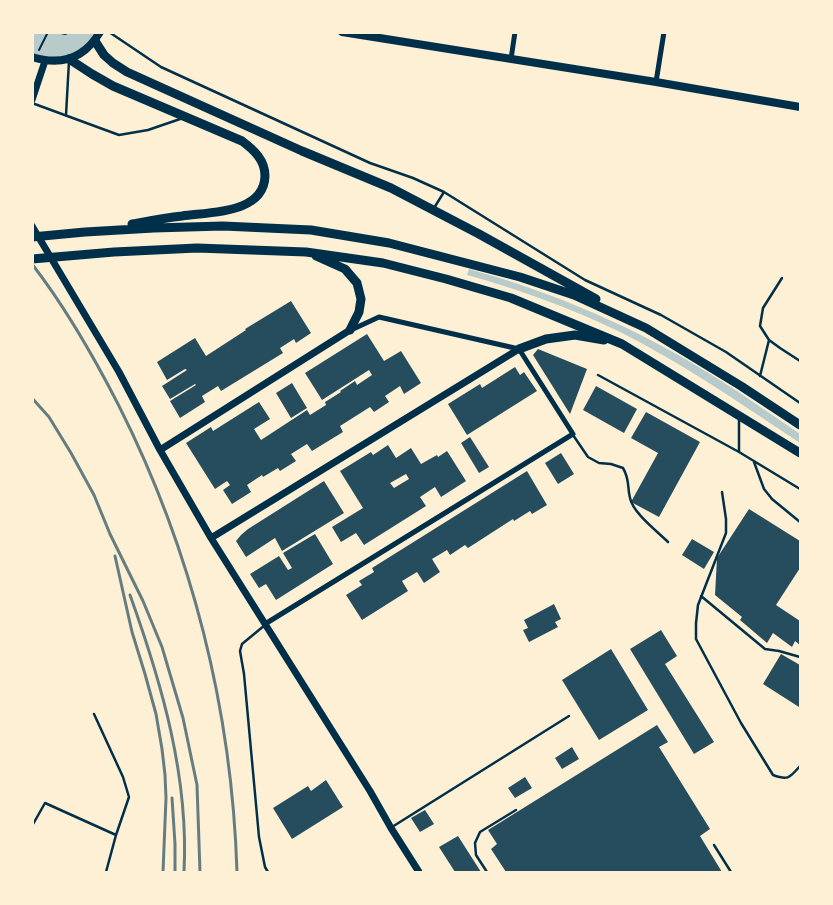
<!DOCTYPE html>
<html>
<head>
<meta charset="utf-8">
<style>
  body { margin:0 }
  #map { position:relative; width:833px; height:905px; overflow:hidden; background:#fdf0d5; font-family:"IBM Plex Sans",sans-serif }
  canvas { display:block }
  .frame { position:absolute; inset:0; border:34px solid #fdf0d5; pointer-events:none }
</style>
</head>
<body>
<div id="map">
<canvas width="833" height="905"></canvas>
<div class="frame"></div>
</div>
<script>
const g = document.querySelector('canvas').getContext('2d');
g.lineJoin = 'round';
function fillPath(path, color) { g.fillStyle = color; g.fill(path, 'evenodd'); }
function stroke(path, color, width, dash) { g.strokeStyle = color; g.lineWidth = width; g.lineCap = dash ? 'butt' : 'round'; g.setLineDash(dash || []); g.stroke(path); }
fillPath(new Path2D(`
  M32,33H100L95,41L69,59L33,57Z
  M469,269C556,293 639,329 715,377C744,395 772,415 800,434V443C749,409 698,374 643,344C588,314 528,292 467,275Z`), '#b9caca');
fillPath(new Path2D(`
  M291,301L311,333L296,343L294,339L280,348L283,353L221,391L218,386L202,396L205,402L180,418L170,401L196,385L195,384L170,399L162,386L187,370L185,369L167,380L157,362L195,338L206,356L246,330L245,329Z
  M367,334L384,361L401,351L421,383L404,394L400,386L385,396L389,402L374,412L370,407L340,426L343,432L312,451L307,444L291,454L296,461L280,471L278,468L263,477L262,475L247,485L251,492L232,504L223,490L230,485L227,481L215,489L186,443L211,427L213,431L259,402L270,419L254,429L261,440L307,410L310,415L326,405L325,402L341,392L340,391L355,381L357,385L372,375L369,370L322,400L305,373Z
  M538,349L587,369L570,414L533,355Z
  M515,367L520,375L524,372L537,391L467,435L448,404L480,384L482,388Z
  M292,383L307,408L291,418L276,393Z
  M596,386L637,409L624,433L583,410Z
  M646,412L700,442L659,517L631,502L658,453L631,438Z
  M470,437L489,467L479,473L461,443Z
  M388,445L396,458L411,448L421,464L437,455L438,457L447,451L466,481L441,497L435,487L420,497L426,506L364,545L356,533L341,542L332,527L363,508L340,471L371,452L373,455ZM406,474L409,479L394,488L390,483Z
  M561,453L574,474L558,484L545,463Z
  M527,471L547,505L532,514L530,511L514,521L513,519L468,548L465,545L450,555L447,550L432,559L440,572L424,583L417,572L402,581L408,591L362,620L346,595L362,585L359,581L374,572L372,568Z
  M324,481L344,513L282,551L275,538L246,557L236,541L241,535L248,529Z
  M749,509L800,541V568L776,605L800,621V645L795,641L792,647L773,633L767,643L740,620L742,617L715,595L717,558Z
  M315,534L333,564L276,600L266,584L259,588L250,574L279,556L288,570L292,568L283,553Z
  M692,539L714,552L704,569L682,555Z
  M554,604L561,619L555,622L558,627L529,642L523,630L528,628L524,620Z
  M661,630L677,656L665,664L714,742L694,754L630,649Z
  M611,649L648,710L599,740L562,680Z
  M781,654L800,665V705L799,707L763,684Z
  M657,725L668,742L659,747L710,829L700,836L722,872H506L491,849L497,844L488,830Z
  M572,747L579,759L562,769L555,758Z
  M525,777L532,788L515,798L508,788Z
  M326,780L343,807L292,839L273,808L308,786L311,791Z
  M425,810L434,824L420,832L411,818Z
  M458,836L481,872H455L439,847Z`), '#264d5e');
stroke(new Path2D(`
  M57,32L65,34L70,32
  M39,50L48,32`), '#003049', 2);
stroke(new Path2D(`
  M109,32L161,67L370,163L413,178L444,192
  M32,103L119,135L148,130L183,118
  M66,115L69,61
  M434,208L444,192L585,280L661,315L726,352L800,403
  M782,278L763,308L760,326L769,340L780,348L800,361
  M598,375L739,452L800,489
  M760,376L769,340
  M573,435L588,457L599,463L611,464L623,468C630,480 627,486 630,498C633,513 657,531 668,542
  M739,452V420
  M754,462L764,489L772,499L800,522
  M722,492L726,519V533L698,605L696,623V639L741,723L773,775C789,781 790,777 800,766
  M701,596L765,649L779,651L800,657
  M265,625L242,644L240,651L244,674L259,837L265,867L268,872
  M94,714L123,777L129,797L116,835L106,872
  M32,826L45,803L116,835
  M392,827L569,716
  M714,845L731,872
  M487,872L476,855L475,843L480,832L516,810`), '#003049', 2.5);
stroke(new Path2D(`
  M511,59L515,32
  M656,82L664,32
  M265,624L573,434L519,349L379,317L351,330`), '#003049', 5);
stroke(new Path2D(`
  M32,100L45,61
  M32,226L119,372L160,450L211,538L370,791L391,828L419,872
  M160,450L350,330
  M211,538L519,349`), '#003049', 7);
stroke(new Path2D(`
  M342,32L656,82L800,107
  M32,57C61,66 84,59 100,32`), '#003049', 8);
stroke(new Path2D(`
  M95,41L104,55L113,63L127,72L302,151L391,188L479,234L596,299
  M69,59L92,74L113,86L242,141C254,150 265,160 265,176C264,214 209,212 182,216C165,218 149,221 132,224
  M32,237L85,232L154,228L223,226L311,230L389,243L520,277L574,295L646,328L741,386L800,425
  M316,256L345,269L357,283L361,299L359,312L350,330
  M32,259L114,252L197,248L306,252L383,263L446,279L511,298L622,344L800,453
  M519,349L546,339L575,335L604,340`), '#003049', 9);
stroke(new Path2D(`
  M32,264C66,308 94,357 119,406C192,551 232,710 237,872
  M32,398L49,417L71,453L94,495L110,534L143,601L162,647L183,718L197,785L200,872
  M115,556L132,632L145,674L156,714L162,749L165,775L166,798L163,872
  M130,595C162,684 189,777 184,872
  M172,798L175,844V872`), '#657d81', 3);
</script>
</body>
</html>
